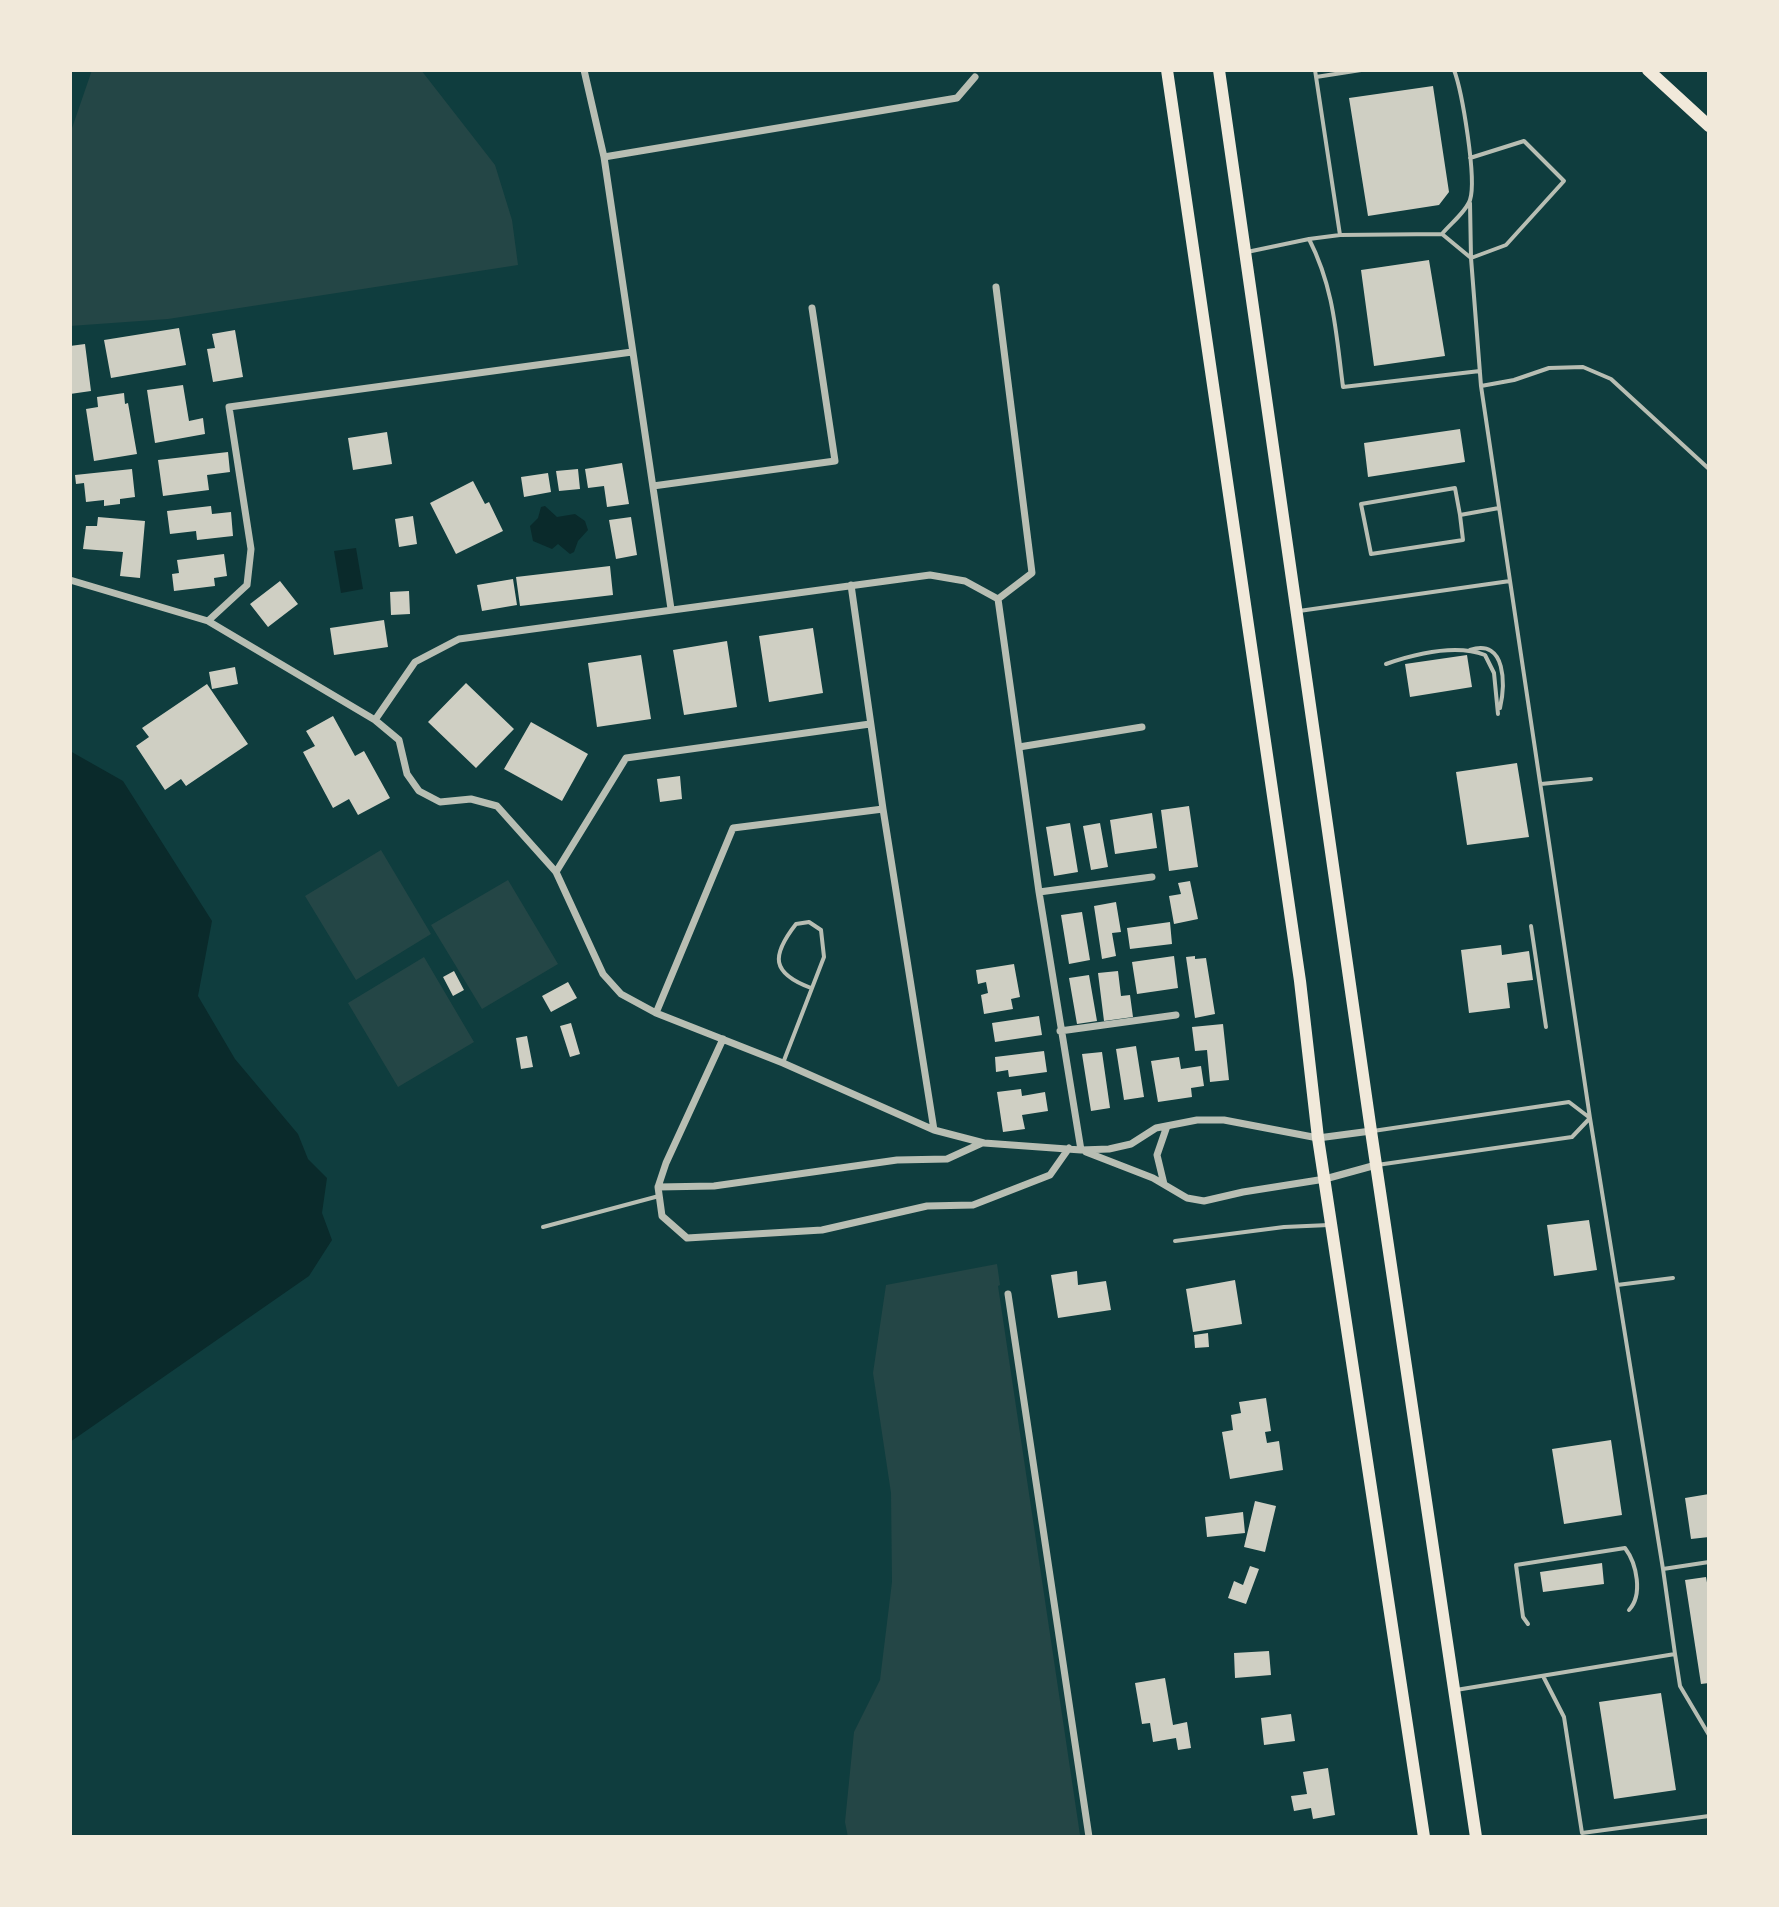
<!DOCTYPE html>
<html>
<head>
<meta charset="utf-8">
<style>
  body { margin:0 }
  #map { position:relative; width:1779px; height:1907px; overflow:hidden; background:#0f3d3e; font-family:Cabin,sans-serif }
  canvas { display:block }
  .frame { position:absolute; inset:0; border:72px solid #f1e9da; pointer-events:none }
</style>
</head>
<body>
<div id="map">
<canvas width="1779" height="1907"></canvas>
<div class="frame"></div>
</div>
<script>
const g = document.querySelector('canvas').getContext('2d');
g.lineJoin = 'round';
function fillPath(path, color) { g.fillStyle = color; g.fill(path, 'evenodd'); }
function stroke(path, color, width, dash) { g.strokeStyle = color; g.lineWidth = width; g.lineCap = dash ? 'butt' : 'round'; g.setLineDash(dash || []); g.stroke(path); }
fillPath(new Path2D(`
  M92,70H421L495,165L512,220L518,265L168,319L70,326V134Z
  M381,850L431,934L356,980L305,896Z
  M508,880L558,964L482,1009L431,925Z
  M424,957L474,1042L398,1087L348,1003Z
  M997,1264L1000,1285L998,1286L1080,1835L1063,1837H848L845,1822L854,1732L880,1680L892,1582L891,1493L873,1373L886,1285Z`), '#244646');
fillPath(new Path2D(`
  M545,506L557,517L575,514L585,521L588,530L578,541L574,552L570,554L558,544L552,549L533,541L530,526L538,518L541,507Z
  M356,548L363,589L341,593L334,551Z
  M70,751L123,781L212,921L198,996L235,1059L298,1134L308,1159L327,1178L322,1213L332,1240L309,1276L70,1442Z`), '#0a2a2b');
fillPath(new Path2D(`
  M1433,86L1449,192L1439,205L1368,216L1349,98Z
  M1429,260L1445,356L1374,366L1361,270Z
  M179,328L186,365L111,378L104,340Z
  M235,330L243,377L213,382L207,349L215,348L212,334Z
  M85,344L91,391L70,394V346Z
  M183,385L189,421L203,418L205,434L155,443L147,390Z
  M124,393L125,404L128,403L137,454L94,461L86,409L98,407L97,397Z
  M1460,429L1465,462L1368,477L1364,443Z
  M387,432L392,464L353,470L348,438Z
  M228,452L230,472L207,475L209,490L163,496L158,460Z
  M622,463L629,504L607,507L604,486L588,488L585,469Z
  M132,469L135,497L120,499V504L104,506V500L86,502L84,483L76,484L75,475Z
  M578,469L580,489L559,491L556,471Z
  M548,473L551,492L524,497L521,477Z
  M473,481L485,504L489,502L503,531L456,554L430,503Z
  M211,506L212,514L231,512L233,536L197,540L196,531L170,534L167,511Z
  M413,516L417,544L399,547L395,519Z
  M98,517L145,521L140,578L120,576L123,552L83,549L86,526H97Z
  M631,517L637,555L616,559L609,520Z
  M224,554L227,576L214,578L215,586L174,591L172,574L179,573L177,560Z
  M610,566L613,595L520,606L516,577Z
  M513,579L517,605L482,611L477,585Z
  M280,581L298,604L268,627L250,604Z
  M409,591L410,614L391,615L390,592Z
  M384,620L388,647L334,655L330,628Z
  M813,628L823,693L769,702L759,636Z
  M727,641L737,707L684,715L673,650Z
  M641,655L651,719L597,727L588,663Z
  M1467,655L1472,687L1410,697L1405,664Z
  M235,667L238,684L212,689L209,672Z
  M466,683L514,729L476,768L428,722Z
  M207,684L248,744L186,786L181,779L165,790L136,746L149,737L142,728Z
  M333,716L355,756L364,751L390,798L358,815L349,799L333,808L303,752L315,746L306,731Z
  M531,722L588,754L562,801L504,769Z
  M1517,763L1529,837L1467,845L1456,772Z
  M680,776L682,799L660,802L657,779Z
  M1189,806L1198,867L1169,871L1161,810Z
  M1152,813L1157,848L1115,854L1110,820Z
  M1070,823L1078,872L1054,876L1046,827Z
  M1100,823L1108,867L1091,870L1083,826Z
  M1190,881L1198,919L1174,924L1169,896L1181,894L1178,883Z
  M1116,902L1121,932L1112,933L1116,956L1102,959L1094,906Z
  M1082,912L1090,960L1069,964L1061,915Z
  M1170,922L1172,944L1130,949L1127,928Z
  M1501,945L1502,955L1529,951L1533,980L1507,983L1510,1008L1469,1013L1461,950Z
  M1174,956L1178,988L1137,994L1132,962Z
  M1195,956V959L1206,958L1215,1014L1195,1018L1186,957Z
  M1014,964L1020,997L1011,999L1013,1009L984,1014L981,995L988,993L986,982L978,984L976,970Z
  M454,971L464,990L453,996L443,977Z
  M1118,971L1121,996L1130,995L1133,1017L1104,1021L1098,973Z
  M1089,975L1097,1021L1077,1024L1069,978Z
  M568,982L577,998L551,1012L542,996Z
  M1039,1016L1042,1035L995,1042L992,1023Z
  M571,1023L580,1054L570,1057L560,1026Z
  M1223,1024L1229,1080L1210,1082L1207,1050L1195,1051L1192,1027Z
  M527,1036L533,1067L521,1069L516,1038Z
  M1136,1046L1144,1097L1124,1100L1116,1049Z
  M1044,1051L1047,1072L1009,1077L1008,1070L996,1072L995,1057Z
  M1102,1052L1110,1108L1091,1111L1082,1054Z
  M1179,1057L1181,1069L1201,1066L1204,1086L1191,1088L1192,1097L1158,1102L1151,1061Z
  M1021,1089L1022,1096L1045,1092L1048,1111L1022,1115L1025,1129L1003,1132L997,1092Z
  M1589,1220L1597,1270L1554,1276L1547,1225Z
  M1077,1271L1078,1285L1106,1281L1111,1310L1058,1318L1051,1275Z
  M1235,1280L1242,1324L1193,1332L1186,1289Z
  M1208,1333L1209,1347L1195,1348L1194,1335Z
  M1266,1398L1271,1431L1265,1432L1267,1443L1279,1441L1283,1470L1230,1479L1222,1432L1233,1430L1231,1415L1241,1413L1239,1402Z
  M1611,1440L1622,1515L1564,1524L1552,1449Z
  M1709,1494V1537L1691,1539L1685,1498Z
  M1255,1501L1276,1506L1265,1552L1244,1547Z
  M1243,1512L1245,1533L1207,1537L1205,1517Z
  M1602,1563L1604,1584L1543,1592L1540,1572Z
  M1250,1566L1259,1569L1246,1604L1228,1598L1234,1581L1243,1585Z
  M1706,1577L1709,1594V1683L1701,1684L1685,1580Z
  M1269,1651L1271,1675L1235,1678L1234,1653Z
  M1165,1678L1173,1725L1187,1722L1191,1748L1178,1750L1176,1738L1153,1742L1150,1723L1142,1724L1135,1683Z
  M1661,1693L1676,1790L1614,1799L1599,1702Z
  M1291,1714L1295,1741L1264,1745L1261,1718Z
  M1328,1768L1335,1815L1313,1819L1311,1808L1294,1811L1291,1796L1307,1794L1303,1772Z`), '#cfcfc3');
stroke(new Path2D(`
  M1315,70L1340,235
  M1316,77L1361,70
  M1442,234C1450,224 1466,212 1470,200C1477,179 1462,91 1454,70
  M1309,239C1334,288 1336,333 1343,387L1480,371
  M1247,252L1309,239L1340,235L1442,234L1471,258L1470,203
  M1481,386L1514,380L1549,368L1583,367L1611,379L1709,469
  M1460,515L1455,488L1361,504L1371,554L1463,540L1460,515L1499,508
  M1299,611L1510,581
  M1470,650C1507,638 1505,686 1500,708
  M1386,664C1415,654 1456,644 1485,655L1494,673L1498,714
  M1541,784L1591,779
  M1531,926L1546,1027
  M783,1063L824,957L821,930L809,922L796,924C771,956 771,973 811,988
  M1373,1131L1569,1102L1590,1118L1572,1137L1377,1165
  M543,1227L659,1196
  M1175,1241L1284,1227L1329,1225
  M1617,1285L1673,1278
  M1663,1569L1709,1562
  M1528,1624L1523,1617L1516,1565L1625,1548C1637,1564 1643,1595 1629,1610
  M1675,1654L1680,1686L1709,1735
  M1543,1676L1564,1717L1582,1833L1709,1816
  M1456,1690L1675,1654L1663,1569L1590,1118L1481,386L1471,258L1506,245L1564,181L1524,141L1470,158`), '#b8beb3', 4);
stroke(new Path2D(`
  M584,70L604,157L671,609
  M604,157L957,98L975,77
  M996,287L1032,573L998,599
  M653,486L835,461L812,308
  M70,580L208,621L375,720L399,740L407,774L419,791L440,802L471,799L497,806L556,872L603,974L621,994L656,1013L783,1063L934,1130L984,1143L1081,1150L1109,1149L1131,1144L1156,1128L1197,1120H1224L1318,1138L1371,1131
  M851,585L883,809L934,1130
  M998,599L1039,892L1081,1150
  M208,621L247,585L251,549L229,407L632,352
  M375,720L415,662L459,639L930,575L965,581L998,599
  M1019,747L1142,727
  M556,872L626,758L870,724
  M1039,892L1152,877
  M656,1013L733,828L883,809
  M1060,1031L1176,1015
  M723,1039L666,1163L658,1187L662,1216L687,1238L822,1230L927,1206L973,1205L1050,1175L1069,1148
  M1086,1152L1153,1178L1187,1198L1204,1201L1243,1192L1325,1179L1376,1165
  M1164,1184L1157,1155L1167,1126
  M658,1187L714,1186L897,1160L947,1159L982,1143
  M1008,1294L1089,1837`), '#b8beb3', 7);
stroke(new Path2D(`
  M1167,70L1300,981L1318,1138L1424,1837
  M1219,70L1371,1131L1476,1837
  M1648,70L1709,126`), '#f1e9da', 12);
</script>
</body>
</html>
